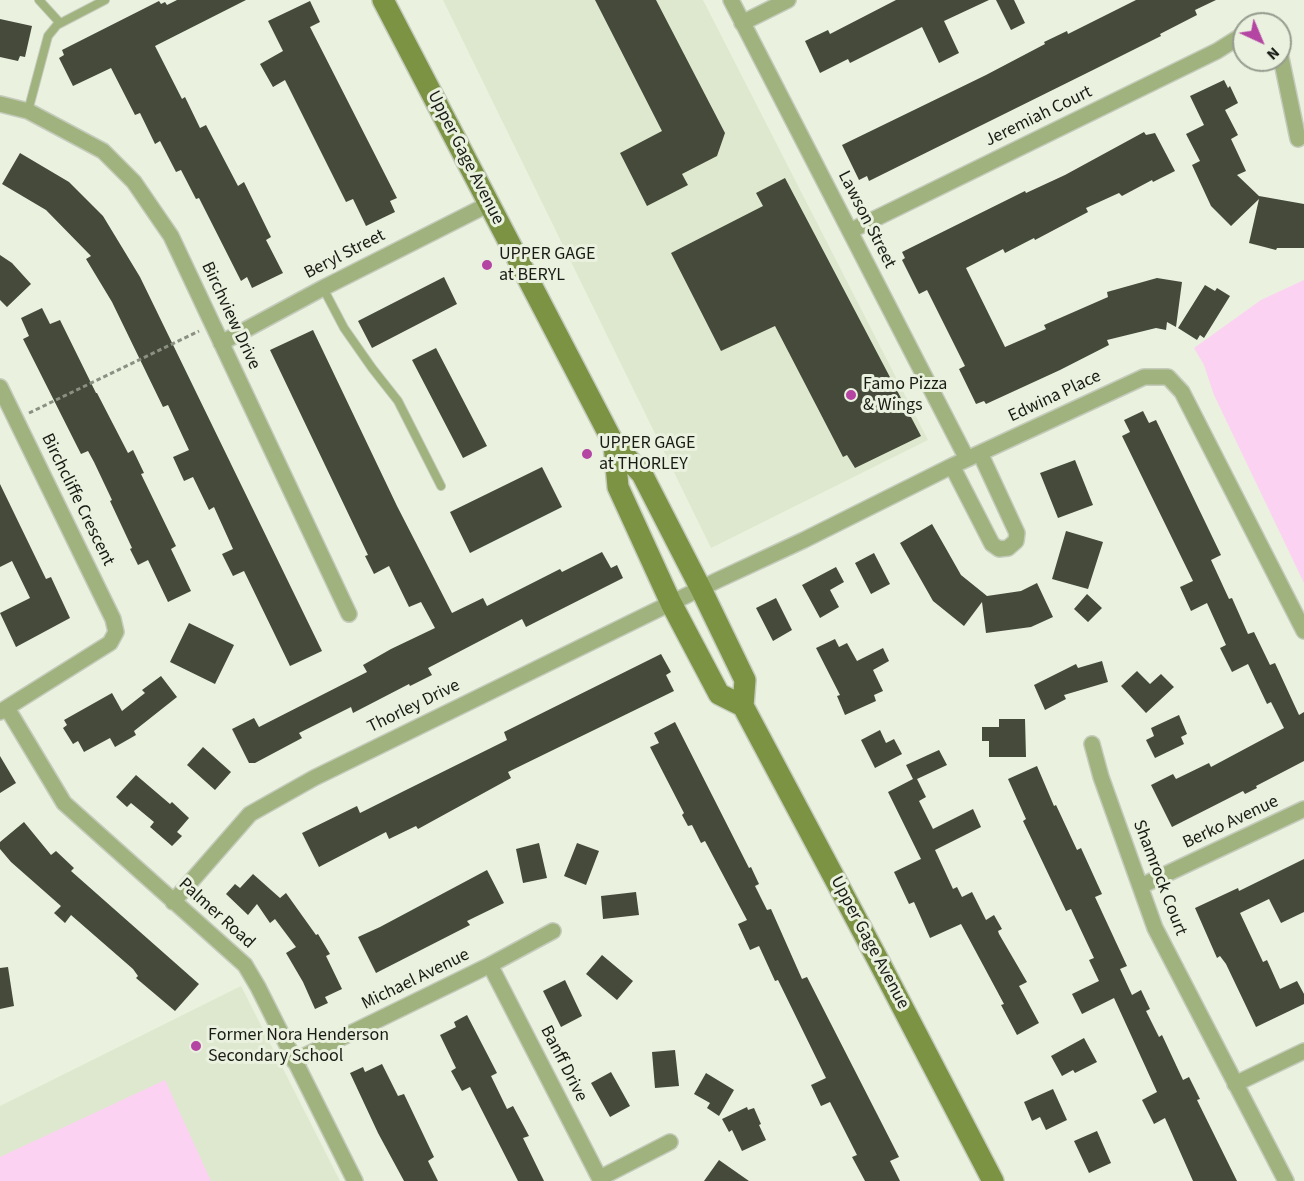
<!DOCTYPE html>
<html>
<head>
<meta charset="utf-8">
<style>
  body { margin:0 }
  #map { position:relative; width:1304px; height:1181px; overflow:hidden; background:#eaf1df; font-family:"Source Sans 3",sans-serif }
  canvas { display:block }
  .north { position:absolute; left:1232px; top:12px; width:60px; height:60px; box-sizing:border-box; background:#eaf1df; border:2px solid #969c8e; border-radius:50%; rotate:136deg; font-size:16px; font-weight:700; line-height:24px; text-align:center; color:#191c15 }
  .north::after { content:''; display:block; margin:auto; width:21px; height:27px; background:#b445a2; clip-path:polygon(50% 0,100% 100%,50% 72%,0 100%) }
</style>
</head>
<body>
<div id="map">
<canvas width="1304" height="1181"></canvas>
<div class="north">N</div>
</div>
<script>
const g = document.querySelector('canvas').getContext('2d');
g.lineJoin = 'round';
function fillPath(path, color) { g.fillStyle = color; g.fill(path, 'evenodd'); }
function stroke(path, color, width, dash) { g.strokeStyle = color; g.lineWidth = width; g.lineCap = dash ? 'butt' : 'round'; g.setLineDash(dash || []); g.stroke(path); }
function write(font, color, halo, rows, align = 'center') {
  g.font = font + ' "Source Sans 3",sans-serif'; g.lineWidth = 6; g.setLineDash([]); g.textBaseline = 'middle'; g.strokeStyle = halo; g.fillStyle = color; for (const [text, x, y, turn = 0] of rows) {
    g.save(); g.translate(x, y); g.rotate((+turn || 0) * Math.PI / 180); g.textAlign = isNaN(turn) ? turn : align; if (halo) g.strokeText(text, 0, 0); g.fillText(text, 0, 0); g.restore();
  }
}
fillPath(new Path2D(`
  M443,0H703L928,440L711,548Z
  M241,986L340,1181H0V1106Z`), '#dee8ce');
fillPath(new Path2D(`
  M1304,280V583L1214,395L1204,365L1194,348L1261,300Z
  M165,1080L211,1181H0V1157Z`), '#fbd2f1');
fillPath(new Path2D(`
  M177,0H246L155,46L182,99L185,97L200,128L206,125L238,186L244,182L271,237L266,240L283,273L252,288L247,277L241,281L199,198L196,199L181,170L176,172L160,141L155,144L140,113L135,115L111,68L73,86L59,58L64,55L62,50L159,1L161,4L165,2L167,5Z
  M595,0H656L725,133L717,156L682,174L688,185L647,206L620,153L662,131Z
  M896,0H989L944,21L959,53L939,63L922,27L850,63L848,59L820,73L805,41L828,30L830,34Z
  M996,0H1014L1025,23L1011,30Z
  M1136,0H1216L1195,10L1197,15L1160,34L1161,36L1093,70L869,181L867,176L859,180L842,145L986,75L1045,44L1044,42L1067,31L1068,34Z
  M310,1L320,22L310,27L397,198L390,201L395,212L366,226L353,199L346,202L285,80L273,87L260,64L283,51L268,21Z
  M0,19L32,26L25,57L20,56L18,61L0,57Z
  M1224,80L1228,88L1230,86L1238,103L1225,110L1238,135L1231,139L1246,171L1237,175L1259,196L1304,204V248H1277L1276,250L1249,243L1259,199L1231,226L1211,206L1192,165L1200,161L1186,134L1204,125L1190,96Z
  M1144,132L1146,135L1155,133L1175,171L1153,182L1152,180L1122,196L1119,193L1086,208L1088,212L1035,240L1034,238L1005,253L1003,249L966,268L1005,347L1046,329L1044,325L1108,297L1107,292L1157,278L1182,282L1176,327L1167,322L1166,330L1156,328L1107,340L1109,345L1060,370L986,404L984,401L976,404L959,369L965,366L927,290L919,294L902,260L905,258L902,252L1025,191L1026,193L1065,175Z
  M20,153L69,182L103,216L140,277L322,651L290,666L244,571L233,576L222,554L233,549L214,507L209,510L193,477L184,481L173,457L189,450L168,405L163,407L112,302L86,259L91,256L46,210L2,184Z
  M785,178L921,436L855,468L847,455L843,457L775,326L721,351L671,253L763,206L756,193Z
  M0,255L12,263L31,284L7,307L0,300Z
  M444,277L457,304L372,348L358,321Z
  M1205,285L1215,291L1217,288L1230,296L1204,338L1200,335L1197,340L1178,328Z
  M42,308L50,324L60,320L96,393H97L128,453L133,450L144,473L141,474L176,546L171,549L191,591L168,602L148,560L138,565L130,549L132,548L110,501L112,500L94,462L88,451L81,454L23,339L29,336L21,318Z
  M313,330L397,506L452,613L483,598L487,606L560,569L562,572L602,552L611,568L617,565L623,578L526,627L522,619L428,668L432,675L410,686L409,684L353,713L351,707L299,733L302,738L255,763H249L232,729L254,718L259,727L367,672L363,665L391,649L435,628L421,602L409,607L389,566L374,574L365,556L368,555L270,350Z
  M436,348L487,446L463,458L412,360Z
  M1143,411L1149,423L1156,420L1221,555L1211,560L1229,599L1232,598L1248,634L1254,632L1270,665L1275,663L1299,715L1304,712V761L1256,786L1257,788L1245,794L1243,791L1172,827L1151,785L1173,774L1176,779L1209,763L1211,767L1284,728L1271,702L1267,704L1248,664L1232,672L1220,648L1226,645L1207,603L1191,611L1180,587L1193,581L1122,436L1130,432L1124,420Z
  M1075,460L1093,505L1058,518L1040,473Z
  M542,467L562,507L470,553L450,512Z
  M0,484L46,579L51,577L70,618L16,647L0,613L30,598L12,561L0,567Z
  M932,524L961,575L987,596L1021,591L1037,583L1053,617L1031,627L986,633L982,602L964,626L933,601L900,543Z
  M1066,531L1103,542L1088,589L1052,579Z
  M874,553L890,584L871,594L855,563Z
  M836,567L844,582L830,590L839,607L820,618L802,585Z
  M1087,594L1102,608L1088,622L1074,609Z
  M776,598L792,630L773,641L756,608Z
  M189,623L234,645L215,684L170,662Z
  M835,639L839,647L847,643L857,661L883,648L889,661L873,670L883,691L874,695L876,701L845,715L837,696L840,695L816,648Z
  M661,654L671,672L666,675L674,691L508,772L511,778L418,829L416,826L389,839L386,832L319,867L302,833L357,806L360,813L406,790L507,740L504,732Z
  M1102,661L1108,682L1064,695L1066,699L1045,710L1034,685L1076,664L1078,668Z
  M1137,671L1150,684L1161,674L1174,687L1146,713L1121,686Z
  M161,676L177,697L134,731L136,735L115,747L110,738L84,752L78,741L73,744L63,728L67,725L64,720L112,693L122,711L145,693L142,690Z
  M1179,715L1187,734L1181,737L1184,744L1155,758L1146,740L1154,736L1151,728Z
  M999,719H1025L1026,757H989V741H982V727H999Z
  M675,722L749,868L751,867L759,884L755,886L767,910L771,909L802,979L807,977L899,1157L890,1161L900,1181H865L852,1157L857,1155L830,1102L821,1106L811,1085L826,1078L778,980L775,981L759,946L750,950L738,924L747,920L705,841L701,843L692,825L688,826L682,815L684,813L650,747L659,743L654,733Z
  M880,730L886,743L894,739L902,754L875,768L861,740Z
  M203,747L231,772L215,790L187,765Z
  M939,750L947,765L917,779L926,797L919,801L933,829L973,809L981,827L935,850L953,889L957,887L962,897L972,892L986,920L994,915L1002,929L998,931L999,934L1027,982L1019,986L1039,1023L1017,1035L1001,1005L1004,1004L961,924L930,938L914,902L909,904L894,872L921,859L888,792L913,779L906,765Z
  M0,756L16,783L0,793Z
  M1037,766L1054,806L1056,805L1077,850L1081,848L1102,894L1095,897L1127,966L1120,969L1132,995L1141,990L1150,1009L1146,1011L1159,1037L1162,1035L1183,1080L1189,1077L1200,1099L1197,1100L1237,1181H1193L1165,1118L1154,1124L1142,1100L1157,1092L1114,998L1082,1014L1072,994L1099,981L1089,960L1094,958L1071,909L1066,911L1023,821L1026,819L1008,779Z
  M136,775L170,804L172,802L189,818L177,832L182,836L172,846L150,827L154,822L131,803L127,807L116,797Z
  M24,822L51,855L56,851L74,868L71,871L199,984L175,1011L136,978L138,976L133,969L71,915L65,923L54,913L61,906L11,862L0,849V842Z
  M539,843L547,878L523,883L516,849Z
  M577,843L599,851L586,885L564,876Z
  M1304,859V912L1281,923L1269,899L1240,913L1263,962L1267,960L1280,989L1297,981L1304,994V1004L1256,1027L1226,964L1220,956L1217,958L1195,908L1238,888L1239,891Z
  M487,870L504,903L467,921L470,925L376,973L358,937L380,927Z
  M253,874L280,898L286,893L316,935L318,934L330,954L326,956L342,989L325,997L328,1003L315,1009L303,982L286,953L296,947L275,919L270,923L257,904L248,915L226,894L235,884L240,888Z
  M636,892L639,915L603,919L601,896Z
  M602,955L633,981L617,1000L586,974Z
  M8,967L14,1006L0,1009V968Z
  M565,980L582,1016L561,1027L543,991Z
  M467,1015L497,1073L491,1076L507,1109L513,1106L529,1136L523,1138L544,1181H518L470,1087L462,1091L451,1071L456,1068L440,1035L456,1027L454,1022Z
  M1084,1038L1097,1062L1075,1073L1073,1070L1062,1076L1051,1056Z
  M675,1050L679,1086L655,1088L652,1052Z
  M382,1064L398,1096L404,1094L434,1157L428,1161L438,1181H404L378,1133L350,1073L363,1067L365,1072Z
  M611,1072L630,1106L610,1117L591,1083Z
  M706,1073L734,1090L719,1116L707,1108L710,1103L694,1094Z
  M1053,1089L1067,1120L1046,1130L1040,1117L1032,1121L1024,1102Z
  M747,1107L748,1110L754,1108L761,1124L759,1125L766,1140L742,1151L732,1130L729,1132L722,1119Z
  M1097,1131L1111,1163L1089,1173L1074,1141Z
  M719,1160L749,1181H704Z`), '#454a3b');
const lane = new Path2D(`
  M39,0L60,23
  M28,111L48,36L57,25L105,0
  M323,288L344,328L372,368L398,401L441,486`);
const street = new Path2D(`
  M731,0L967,459
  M742,23L788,0
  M1280,53L1298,139
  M0,104L28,111L103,151L134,182L171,236L349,614
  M850,231L1217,51L1244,34
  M221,343L323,288L489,204
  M0,387L113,619L116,632L110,643L0,712
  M952,466L992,544L999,549L1008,548L1016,541L1017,533L980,453
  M7,708L64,803L245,965L258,987L355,1181
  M1092,744L1101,777L1155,928L1286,1181
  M1141,886L1304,809
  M173,902L250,814L314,778L718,580L804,540L952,466L1144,377H1168L1182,392L1304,631
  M490,965L601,1181
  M294,1061L490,965L553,931
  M1235,1084L1304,1051
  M600,1178L670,1142`);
const secondary = new Path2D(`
  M383,0L614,444L642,474L701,589L745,680L743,706L878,960L993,1181
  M614,444L618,487L671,603L719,694L743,706`);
stroke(lane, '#c4cbbb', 10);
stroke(street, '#c4cbbb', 18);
stroke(secondary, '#c4cbbb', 24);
stroke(new Path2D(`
  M29,413L199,331`), '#8b9083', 3, [4.5, 3]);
stroke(lane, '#a0b27e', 8);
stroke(street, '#a0b27e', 15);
stroke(secondary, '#7b9343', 21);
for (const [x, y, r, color] of [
  [487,265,6,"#b445a2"],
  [851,395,6,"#b445a2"],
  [587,454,6,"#b445a2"],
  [196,1046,6,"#b445a2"]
]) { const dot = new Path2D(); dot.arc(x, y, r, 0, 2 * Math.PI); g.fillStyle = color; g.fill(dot); stroke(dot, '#eaf1df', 2); }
write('18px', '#191c15', '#eaf1df', [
  ["Jeremiah Court",1039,117,-26],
  ["Upper Gage Avenue",465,158,63],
  ["Lawson Street",866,220,63],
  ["Beryl Street",345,255,-27],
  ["Birchview Drive",230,316,65],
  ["Edwina Place",1055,397,-25],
  ["Birchcliffe Crescent",77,500,64],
  ["Thorley Drive",414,707,-26],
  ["Berko Avenue",1231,823,-25],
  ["Shamrock Court",1159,878,69],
  ["Palmer Road",216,914,42],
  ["Upper Gage Avenue",869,943,62],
  ["Michael Avenue",416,980,-26],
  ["Banff Drive",563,1064,63]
]);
write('18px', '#191c15', '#eaf1df', [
  ["UPPER GAGE",499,255],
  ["at BERYL",499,276],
  ["Famo Pizza",863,385],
  ["& Wings",863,406],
  ["UPPER GAGE",599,444],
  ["at THORLEY",599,465],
  ["Former Nora Henderson",208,1036],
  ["Secondary School",208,1057]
], 'left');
</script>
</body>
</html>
